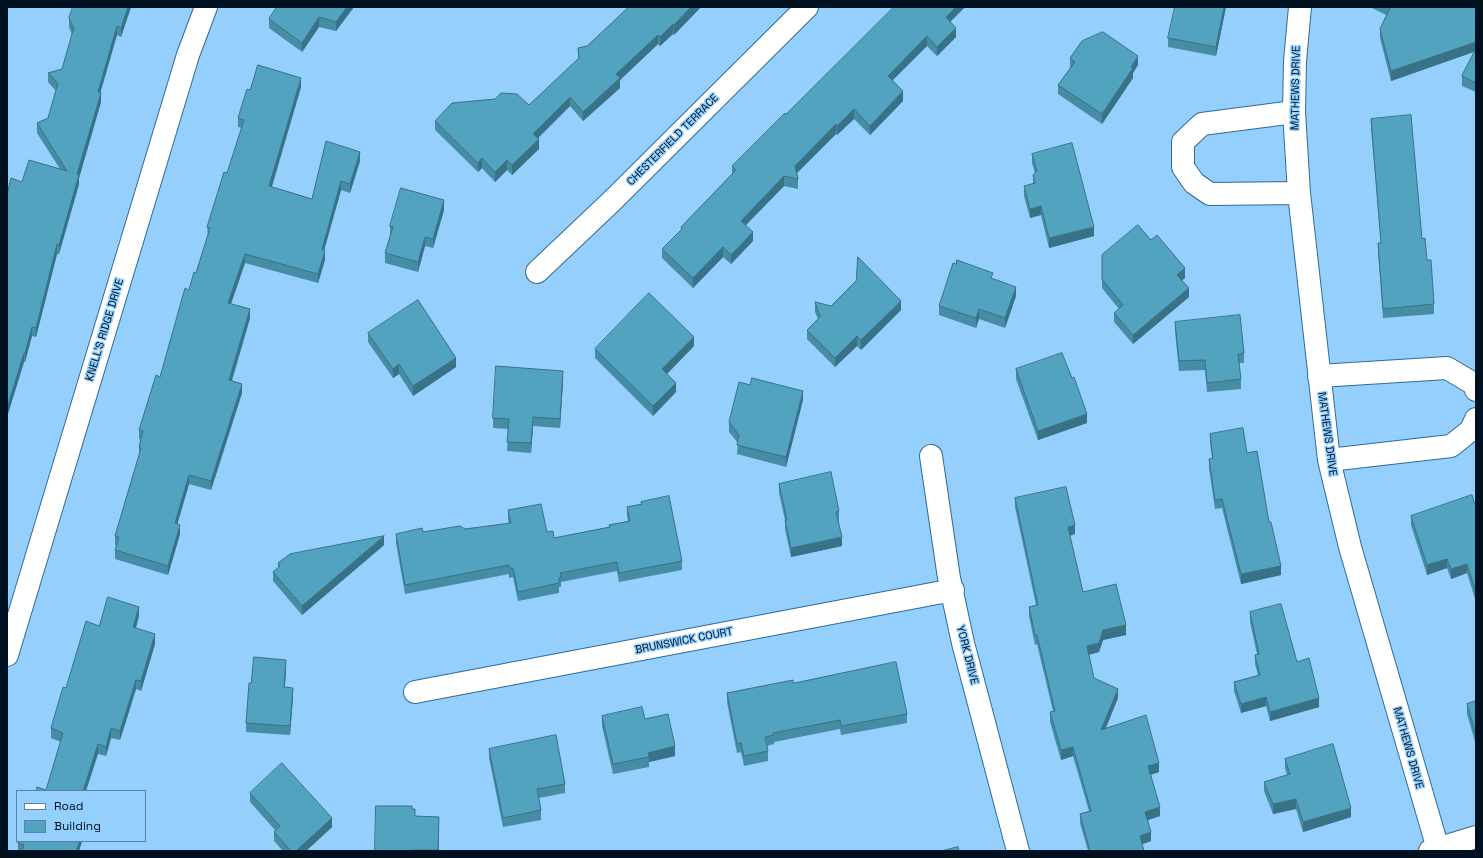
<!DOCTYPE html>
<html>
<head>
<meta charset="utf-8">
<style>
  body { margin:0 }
  #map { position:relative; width:1483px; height:858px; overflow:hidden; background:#94cffd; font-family:"Space Grotesk",sans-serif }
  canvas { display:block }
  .frame { position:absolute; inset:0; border:8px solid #001222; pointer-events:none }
  .legend { position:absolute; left:16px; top:790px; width:130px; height:52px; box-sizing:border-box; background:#94cffd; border:1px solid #5983a5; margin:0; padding:5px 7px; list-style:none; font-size:12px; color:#001222 }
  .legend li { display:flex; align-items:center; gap:8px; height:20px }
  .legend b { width:20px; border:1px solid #5983a5 }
</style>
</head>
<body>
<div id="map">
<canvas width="1483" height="858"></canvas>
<div class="frame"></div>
<ul class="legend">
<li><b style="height:5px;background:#fff"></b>Road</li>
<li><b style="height:11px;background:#51a3bf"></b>Building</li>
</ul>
</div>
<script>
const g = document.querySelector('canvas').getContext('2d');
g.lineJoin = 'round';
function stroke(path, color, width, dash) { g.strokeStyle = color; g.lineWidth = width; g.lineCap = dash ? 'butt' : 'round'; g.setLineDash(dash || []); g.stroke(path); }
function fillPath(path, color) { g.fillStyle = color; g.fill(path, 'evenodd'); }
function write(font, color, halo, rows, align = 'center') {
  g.font = font + ' "Space Grotesk",sans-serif'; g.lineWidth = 3; g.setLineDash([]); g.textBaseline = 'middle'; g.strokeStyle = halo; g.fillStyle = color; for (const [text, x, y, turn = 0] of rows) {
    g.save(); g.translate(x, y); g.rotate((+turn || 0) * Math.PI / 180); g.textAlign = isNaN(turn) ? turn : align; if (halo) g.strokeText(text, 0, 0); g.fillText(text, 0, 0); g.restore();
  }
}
const minor = new Path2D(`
  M1300,7L1295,61L1294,112L1299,193L1329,460L1350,547L1438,849
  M1294,112L1202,124L1183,142V167L1194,183L1210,194L1299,193
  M537,272L613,200L807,7
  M1319,376L1447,368L1474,384L1476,390
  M931,456L949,578L963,643L1018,851
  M1329,460L1451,446L1471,430L1476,419
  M7,655L188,55L206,7
  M415,692L953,590
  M1430,851L1476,837`);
stroke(minor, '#316b94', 24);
stroke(minor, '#fff', 22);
fillPath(new Path2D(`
  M131,7L121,37L117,35L100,92L101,102L79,178V184L59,254H57L36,337L32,336L25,362H24L7,417V194L22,182L60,169L37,133V123L48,118L56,91L48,82V73L62,69L72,35L69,27V18Z
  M277,7H354L336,31L319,27L302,52L269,28V19Z
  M629,7H701L674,35L673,34L660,46L658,44L620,80V88L583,121L570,106L538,138L539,149L512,175L507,170L495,182L482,168L478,172L435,130V121L495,99L529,105L578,59V48L587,46Z
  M965,7L950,22L956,37L937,56L927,46L892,80L903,101L870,135L854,119L837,135L836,134L797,173L798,179V189L784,186L746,225L753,241L731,264L723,257L693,288L662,258V249L681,230V227L732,174V166L786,114Z
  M1226,7L1216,56L1168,47V38Z
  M1372,7H1476V92L1462,86V76L1474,52L1391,81L1380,38V29L1386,15L1372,8Z
  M1070,58L1138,65L1133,73V78L1102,124L1058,94V85L1070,68Z
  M301,87L272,187L312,199L360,161L350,193L341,190L324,250L325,260L318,283L245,263L231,304L250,318L232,381L242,393L211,490L189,484L177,524L180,534L168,575L115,559V550L117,545H115V536L139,456V447L141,440L139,439V430L160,377L189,290L196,273L208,236L207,227L227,173L242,128L238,127V118L250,90Z
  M1371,119L1422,239L1434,304V314L1383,318L1378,252V243H1381L1371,128Z
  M1032,154L1094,236L1049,248L1041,215L1030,218L1024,196V186L1033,184V175L1035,173L1032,163Z
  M444,210L433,248L425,246L418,272L385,263V253L390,235V226Z
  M1151,240L1185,278L1182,280L1189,297L1133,344L1114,322V313L1119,309L1102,288V279Z
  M993,279L1016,296L1005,328L979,319L976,328L939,315V306Z
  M815,302L831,306L901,310L861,350L857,346L835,367L807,339V330L818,319L815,312Z
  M1175,322L1244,353V363H1239L1241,379V389L1207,392L1205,370L1179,371L1175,331Z
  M368,333L456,367L413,396L399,374L393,378L368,342Z
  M694,346L667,374L676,392L653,416L595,358V349Z
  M1016,369L1087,423L1038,440L1016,379Z
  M563,380L560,428L533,426L531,453L507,451L508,429L493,428V418Z
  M803,400L786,467L737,454L738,443L729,432V422Z
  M1210,434L1247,453L1269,522L1281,575L1241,584L1222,508L1215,509L1209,468V459L1212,458L1210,443Z
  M779,484L839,511V521H838L842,546L791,557L785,529V520L779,493Z
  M1015,498L1075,534L1070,536L1083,592L1126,635L1103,640L1099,652L1089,655L1094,678L1118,698L1106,728L1159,772L1151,775L1160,816L1148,820L1151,841L1142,844L1144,851H1088L1080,823V814L1089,811L1073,756L1061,760L1050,722V712L1053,711L1037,644L1035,645L1029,616V607L1036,605L1015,507Z
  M641,502L682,561V570L619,582L617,571L561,582V587H559V593L518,601L513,577L509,578V574L405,594L396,543V534L423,532L465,529L509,524L508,520V510L547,532L554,538L609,527V525L628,521L627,516V507L641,504Z
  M1476,507V602L1467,573L1451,579L1447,568L1427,575L1411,525V516Z
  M384,545L302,615L273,581V572L278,568V563Z
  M1250,612L1297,662L1319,707L1270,721L1266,706L1241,713L1234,691V682L1258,675L1255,664V655L1257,654L1250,622Z
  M139,616L136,628L155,644L141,691L136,689L120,740L111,738L106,756L98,754L46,790L61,742L51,738V728L99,626Z
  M286,669L285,687L293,697L290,735L246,732V723L251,683Z
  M793,683L907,714V723L841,735L840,729L774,742V744L767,746L768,751V761L744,766L741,752L737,753L727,702V693Z
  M1476,701V745L1467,714V704Z
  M602,716L645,719L675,756L649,762V767L613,774L602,726Z
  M489,749L565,784V793L539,798L541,810V820L503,827L489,758Z
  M1285,759L1351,817L1303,832L1296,809L1273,814L1264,791V782L1287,775L1285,768Z
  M250,793L332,827L306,851H283L274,841V832L275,830L250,802Z
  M412,809L415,816L439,817V851H375Z
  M19,841H82L79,851H18V843Z`), '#468ca4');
fillPath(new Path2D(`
  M128,7H131L121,37V28Z
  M347,7H354L336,31V22Z
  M691,7H701L674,35V25Z
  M956,7H965L946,26V17Z
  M1224,7H1226L1216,56V47Z
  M319,17V27L302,52V43Z
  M673,24V34L660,46V37Z
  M117,26V35L98,101V92Z
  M956,28V37L937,56V47Z
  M658,35V44L620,80V88L583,121V112L616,74Z
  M927,36V46L888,85V76Z
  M1476,42V51L1391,81V71Z
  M1138,56V65L1133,73V78L1102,124V114Z
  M301,78V87L269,195V186Z
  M903,91V101L870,135V126Z
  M101,93V102L79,178V184L59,254V245L77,174Z
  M570,97V106L533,143V134Z
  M854,109V119L837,135V126Z
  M836,124V134L795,175V166Z
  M539,139V149L512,175V165Z
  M360,152V161L350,193V184Z
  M482,158V168L478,172V163Z
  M507,160V170L495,182V172Z
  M784,176V186L741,230V221Z
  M341,181V190L322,258V249Z
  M444,200V210L433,248V239Z
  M1041,206V215L1030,218V209Z
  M1094,227V236L1049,248V238Z
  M753,232V241L731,264V255Z
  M425,237V246L418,272V262Z
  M57,244V254L36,337V328Z
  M723,247V257L693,288V278Z
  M325,251V260L318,283V274Z
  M245,254V263L228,312V303Z
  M1185,268V278L1177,284V275Z
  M1016,287V296L1005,328V318Z
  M1189,288V297L1133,344V335Z
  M901,301V310L861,350V340Z
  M250,309V318L229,389V380Z
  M979,309V319L976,328V318Z
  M32,327V336L25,362V353Z
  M857,336V346L835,367V358Z
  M694,337V346L662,379V369Z
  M24,353V362L7,417V408Z
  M456,358V367L413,396V386Z
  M399,364V374L393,378V369Z
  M563,371V380L560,428V419Z
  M676,383V392L653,416V406Z
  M242,384V393L211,490V481Z
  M803,391V400L786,467V457Z
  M1087,414V423L1038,440V431Z
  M533,417V426L531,453V443Z
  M189,475V484L175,532V523Z
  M180,525V534L168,575V566Z
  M1075,525V534L1068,536V527Z
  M384,536V545L302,615V606Z
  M842,537V546L791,557V548Z
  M1447,559V568L1427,575V565Z
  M1467,564V573L1451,579V569Z
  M1281,566V575L1241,584V574Z
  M139,607V616L133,637V627Z
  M1126,625V635L1103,640L1099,652L1087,655V646L1103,630Z
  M155,634V644L141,691V681Z
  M286,660V669L284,696V687Z
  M136,680V689L120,740V731Z
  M293,688V697L290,735V726Z
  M1118,689V698L1101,739V730Z
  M1266,697V706L1241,713V704Z
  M1319,698V707L1270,721V712Z
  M111,728V738L106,756V747Z
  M98,744V754L86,791H83Z
  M675,746V756L649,762V757L648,753Z
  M1073,747V756L1061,760V750Z
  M1159,763V772L1148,775V766Z
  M1296,799V809L1273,814V804Z
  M1160,807V816L1145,821V812Z
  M1351,808V817L1303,832V822Z
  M332,818V827L306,851H296Z
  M1151,832V841L1140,845V836Z
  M80,841H82L79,851H76Z`), '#397286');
const building = new Path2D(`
  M73,7H128L121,28L117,26L98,92L101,93L77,174L79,175L59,245L57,244L36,328L32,327L25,353H24L7,408V194L11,178L22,182L29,160L67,171L37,123L48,118L58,83L48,73L62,69L74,27H73L69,18Z
  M277,7H347L336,22L319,17L302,43L269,19Z
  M629,7H691L674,25L673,24L660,37L658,35L616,74L620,78L583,112L570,97L533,134L539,139L512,165L507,160L495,172L482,158L478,163L435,121L452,103L495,99L501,93L517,94L529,105L579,58L578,48L587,46Z
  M894,7H956L946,17L956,28L937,47L927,36L888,76L903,91L870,126L854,109L837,126L836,124L795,166L798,179L784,176L741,221L753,232L731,255L723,247L693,278L662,249L682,229L681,227L736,170L732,166L785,113L786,114Z
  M1175,7H1224L1216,47L1168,38Z
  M1389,7H1476V42L1391,71L1380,29L1390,8Z
  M1103,32L1138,56L1131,67L1133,68L1102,114L1058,85L1075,62L1070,58L1082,41Z
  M1476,49V83L1462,76Z
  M258,65L301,78L269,186L312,199L326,141L360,152L350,184L341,181L322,249L325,251L318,274L245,254L228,303L250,309L229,380L242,384L211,481L189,475L175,523L180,525L168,566L115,550L119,537L115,536L141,448L139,447L143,431L139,430L156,375L160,377L185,288L189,290L194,272L196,273L210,228L207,227L224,172L227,173L244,120L238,118L247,89L250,90Z
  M1411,115L1422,239L1425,238L1427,260H1431L1434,304L1383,309L1378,243H1381L1371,119Z
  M1072,143L1094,227L1049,238L1041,206L1030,209L1024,186L1035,183L1033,175L1037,171L1032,154Z
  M401,188L444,200L433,239L425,237L418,262L385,253L393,227L390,226Z
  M1138,225L1151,240L1157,235L1185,268L1177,275L1189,288L1133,335L1114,313L1123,305L1102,279V255Z
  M858,257L901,301L861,340L857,336L835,358L807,330L820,317L815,302L831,306L856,281Z
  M957,260L993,273L991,278L1016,287L1005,318L979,309L976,318L939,306L953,263L956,264Z
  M649,293L694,337L662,369L676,383L653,406L595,349Z
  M418,300L456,358L413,386L399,364L393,369L368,333Z
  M1240,315L1244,353L1238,354L1241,379L1207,383L1205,360L1179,361L1175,322Z
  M1062,353L1072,378L1074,377L1087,414L1038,431L1016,369Z
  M496,366L563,371L560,419L533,417L531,443L507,442L509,419L493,418Z
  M752,378L803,391L786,457L737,445L739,435L729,422L739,382L750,385Z
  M1243,428L1247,453L1257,451L1269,522H1271L1281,566L1241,574L1222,499L1215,500L1209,459L1213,458L1210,434Z
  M831,472L839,511L836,512L842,537L791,548L785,520H787L779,484Z
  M1066,487L1075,525L1068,527L1083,592L1116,584L1126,625L1103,630L1099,643L1087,646L1094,678L1118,689L1101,730L1146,715L1159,763L1148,766L1160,807L1145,812L1151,832L1140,836L1144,851H1090L1080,814L1091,811L1073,747L1061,750L1050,712L1055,711L1037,635H1035L1029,607L1038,605L1015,498Z
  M1472,495L1476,507V592L1467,564L1451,569L1447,559L1427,565L1411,516Z
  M669,496L682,561L619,573L617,562L560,573L561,578H559V583L518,592L513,568H509V565L405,585L396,534L422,528L423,532L460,526L465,529L511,523L508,510L541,504L547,532L553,531L554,538L610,527L609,525L630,521L627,507L642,504L641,502Z
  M384,536L302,606L273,572L280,566L278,563L290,554Z
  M108,597L139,607L133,627L155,634L141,681L136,680L120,731L111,728L106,747L98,744L83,791H36L37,787L46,790L63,733L51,728L63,687L66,688L86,621L99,626Z
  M1281,604L1297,662L1309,658L1319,698L1270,712L1266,697L1241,704L1234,682L1260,675L1255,655L1259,654L1250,612Z
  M254,657L286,660L284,687L293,688L290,726L246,723L249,683H251Z
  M896,662L907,714L841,726L840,720L773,733L774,735L765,737L768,751L744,756L741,743L737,744L727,693L793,680V683Z
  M1476,701V735L1467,704Z
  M642,707L645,719L668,714L675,746L648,753L649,757L613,764L602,716Z
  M556,735L565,784L537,789L541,810L503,818L489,749Z
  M1333,744L1351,808L1303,822L1296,799L1273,804L1264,782L1290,774L1285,759Z
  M282,763L332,818L296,851H291L274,832L280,826L250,793Z
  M376,806H412V809H415V816L439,817L438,850H411V851H375Z
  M19,841H80L76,851H22L24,845L18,843Z
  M958,847L959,851H942Z`);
fillPath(building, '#51a3bf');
stroke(building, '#397286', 1);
write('11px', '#001222', '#94cffd', [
  ["MATHEWS DRIVE",1296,88,-89],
  ["CHESTERFIELD TERRACE",673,140,-45],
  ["KNELL'S RIDGE DRIVE",105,330,-73],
  ["MATHEWS DRIVE",1327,434,82],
  ["BRUNSWICK COURT",684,641,-11],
  ["YORK DRIVE",967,655,76],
  ["MATHEWS DRIVE",1408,748,74]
]);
</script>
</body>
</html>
